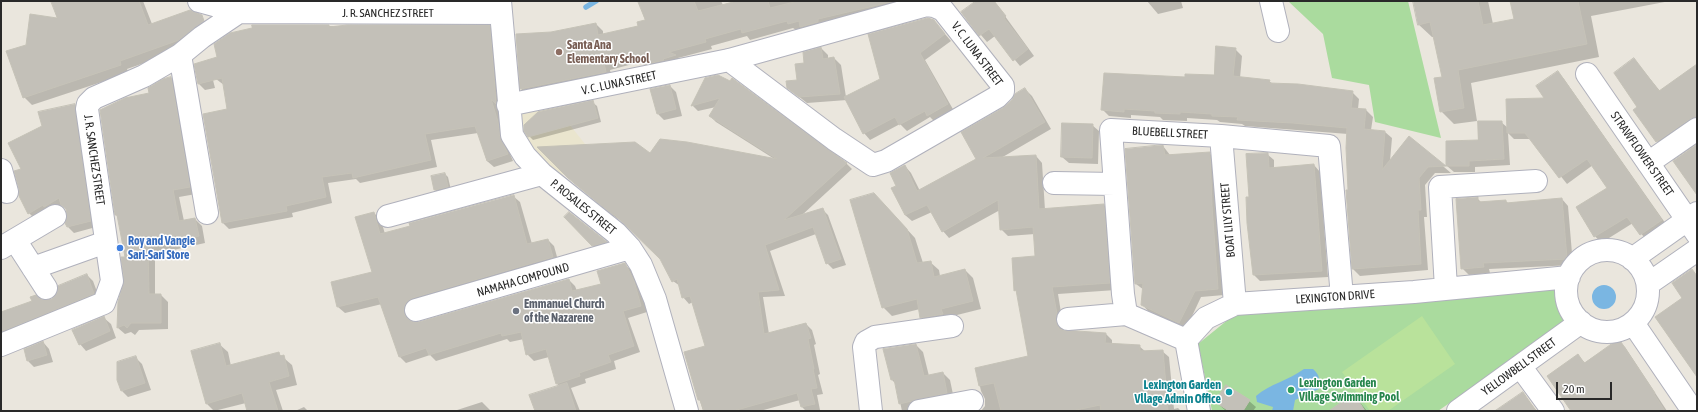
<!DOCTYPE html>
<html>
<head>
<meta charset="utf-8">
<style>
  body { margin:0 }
  #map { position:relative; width:1698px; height:412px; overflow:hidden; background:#eae6dd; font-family:"Asap Condensed",sans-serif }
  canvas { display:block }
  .frame { position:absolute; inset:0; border:2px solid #292929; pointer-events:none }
  .scale { position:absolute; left:1556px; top:382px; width:56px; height:18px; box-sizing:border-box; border:2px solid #292929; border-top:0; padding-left:5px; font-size:12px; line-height:14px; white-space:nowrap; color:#292929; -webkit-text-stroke:3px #fff; paint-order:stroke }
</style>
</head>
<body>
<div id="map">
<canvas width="1698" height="412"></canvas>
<div class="frame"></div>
<div class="scale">20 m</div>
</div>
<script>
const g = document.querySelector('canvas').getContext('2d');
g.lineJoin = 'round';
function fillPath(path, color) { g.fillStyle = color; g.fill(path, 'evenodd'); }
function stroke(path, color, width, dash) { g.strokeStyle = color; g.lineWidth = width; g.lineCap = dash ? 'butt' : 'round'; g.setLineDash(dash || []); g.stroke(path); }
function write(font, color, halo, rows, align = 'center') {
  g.font = font + ' "Asap Condensed",sans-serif'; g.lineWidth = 3; g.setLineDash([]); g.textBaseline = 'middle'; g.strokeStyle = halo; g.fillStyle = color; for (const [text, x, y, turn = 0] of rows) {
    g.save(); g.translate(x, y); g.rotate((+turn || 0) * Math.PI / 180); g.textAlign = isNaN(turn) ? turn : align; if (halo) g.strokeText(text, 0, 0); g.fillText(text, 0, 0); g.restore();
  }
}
fillPath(new Path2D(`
  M550,100L589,149L560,177L517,133L513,108Z`), '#eae5ce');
fillPath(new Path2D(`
  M1288,1H1408L1441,138L1375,122L1369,85L1332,78L1323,34Z
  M1557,287L1565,323L1438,411H1212L1198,344L1235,314Z`), '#aadb9e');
fillPath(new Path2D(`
  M1422,316L1455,364L1388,411H1370L1342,372Z`), '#b9e29b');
fillPath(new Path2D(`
  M1592 297a12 12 0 1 1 24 0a12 12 0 1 1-24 0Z
  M1304,369H1313C1320,375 1320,380 1319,389L1295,400L1293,411H1272L1273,407L1257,402L1256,396C1270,384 1289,380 1304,369Z`), '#7ab6e2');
fillPath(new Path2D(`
  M52,1H143L152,24L187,23L194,42L187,48L127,69L129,73L32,105L24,97L27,46L59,19Z
  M255,1H412V2L260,6Z
  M456,1H492V6H461Z
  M638,1H721L723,5L738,1H920L796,30L793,28L750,40L747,36L711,46L712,49L678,58L682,62L652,71L644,61L610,70L612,79L528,96L521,89L517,35L552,33L596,24L603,31V35L639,26L646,20Z
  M974,1H994L1034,56L1020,66L995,36L987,42L962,13L975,3Z
  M1147,1H1181L1183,8L1158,14Z
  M1414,1H1488L1493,24L1515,20L1512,1H1670L1591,16L1599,57L1471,83L1477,121L1454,124L1441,111L1443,78L1434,37H1432L1418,24Z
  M934,21L951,41L925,60L954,111L935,122L930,117L907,131L900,124L870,140L864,133L847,100L807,103L788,88L798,81L805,64L821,48L828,55V59L834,58L841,65L846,97L881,79Z
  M253,26H489L496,33L502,109L496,103L504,129L506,144L513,161L494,167L487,161L478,133L431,140L437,167L360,183L356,179L328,183L332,203L292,213L293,217L229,229L222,222L229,110L224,85L216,79L218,58L253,29Z
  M1235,49L1242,56L1240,78L1269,81L1273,84L1352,92L1359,99L1358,109L1366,110L1373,117L1371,130L1385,132L1392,138L1390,161L1409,137L1451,173H1435L1425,185L1427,217H1424L1428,270L1360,276L1353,269L1348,134L1245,126L1242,124L1220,122L1217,120L1187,118V121L1163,120L1160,117L1131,115V118L1109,116L1102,109L1186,78L1215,76Z
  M1634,59L1660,91L1697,65V125L1663,148L1657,141L1639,107Z
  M197,72L212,76L215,88L205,90L199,84Z
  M1558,72L1564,79L1668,227L1647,241L1633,223L1601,243L1595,236L1608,188L1593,165L1567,184L1531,139H1514L1508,133L1510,165L1475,167V172H1454L1447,166L1480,141L1501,122L1508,128L1546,99Z
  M171,78L178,85L196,194L179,197L184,221L195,219L202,226L205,243L155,254V295H161L168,302V329L139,330L135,335L131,332L125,334L118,328L119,303L125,280L127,258L118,217L116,215L150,94Z
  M705,79L846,163L852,169L801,216L822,209L828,215L846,265L833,269L827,263L816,234L770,251L785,296L763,297L769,334L806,324L812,330L816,344L814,345L820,374L818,375L823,394L817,395L820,410L806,411L802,407L800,400L760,411H703L685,352L706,347L693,302L689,304L683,297L680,286L673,281L661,259L618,217L619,220L575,184L539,148L776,160L716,122L710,116L716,107L698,111L692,105Z
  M670,86L676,92L682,116L664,120L658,114Z
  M1025,89L1032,96L1051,129L1001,158L1036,156L1042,163L1045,210L1104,205L1110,212L1116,290L1058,294L1064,331L1106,334L1112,340V344L1139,346L1146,352L1162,351L1169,357L1174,409L1178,408L1181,411H981L985,406V399L981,391L976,369L1029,357L1017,292L1015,290L1036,257L1035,234L1008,236L1001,229L1000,210L949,238L943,231L932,212L912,221L905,215L897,187L905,166L911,173L920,191L977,159L1004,109Z
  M592,102L597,106L601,122L533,140L529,136Z
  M74,111L80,117L96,227L74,233L68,227L66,223L68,215L67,209L62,205L51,213L35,219L29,213L22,169Z
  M1092,125L1099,131L1098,164L1069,163L1062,157Z
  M1163,146L1170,155L1209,153L1216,160L1224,295L1201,297L1186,329L1148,311L1142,304L1144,290L1136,284Z
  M1267,154L1274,160V168L1314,165L1320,172L1328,277L1260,281L1254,275L1250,198Z
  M445,174L448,177L451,190L438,193L435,190L432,177Z
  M513,196L520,202L532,244L548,240L554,246L559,264L410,314V321L420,323L569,280L575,286L577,291L602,284L624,264L631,270L640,288L647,312L628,318L640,352L614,361L616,369L585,379L586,383L571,388L580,411H536L559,386L557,384L549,357L534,361L527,354L524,339L510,342L507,339L436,361L430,355L406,363L399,356L382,304L345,313L338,307L332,283L373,273L374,213L381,220L385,234Z
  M1477,198L1482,203L1506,201L1508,203L1562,199L1568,206L1573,265L1489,269L1490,273L1469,275L1462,268Z
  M882,202L915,238L923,263L930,262L939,270L940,276L965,270L973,278L981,309L949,317L930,326L921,317L920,309L892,316L883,307Z
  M569,213L606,242L612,248L599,252L565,217Z
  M87,275L93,281L100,300L1,340V314L40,300L46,301L53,300Z
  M104,318L111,324L116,338L86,351L80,344Z
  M1618,341L1625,347L1667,411H1571L1578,355L1586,364Z
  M43,342L49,349L53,362L34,367L28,361L25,350Z
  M219,344L228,352L231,366L278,353L292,365L297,385L276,390L283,411H248L246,403L214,411L206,403Z
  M916,345L923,352L929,376L943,373L950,380L954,399L915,411H902L896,384L891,379Z
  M135,357L142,364L151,390L128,397L122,391Z
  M1522,393L1537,411H1497Z
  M1354,395L1367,411H1331Z
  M1249,401L1256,407L1253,411H1226L1216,402Z
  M482,402L491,411H454Z
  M304,407L308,411H295Z`), '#0003');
stroke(new Path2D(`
  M586,7L596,1`), '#7ab6e2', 5.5);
const building = new Path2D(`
  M51,1H139L148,25L190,10L202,15L204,21L179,40L120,61L121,65L23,98L6,51L26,45L30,14L57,18Z
  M638,1H694L698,11L737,1H768L770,8L798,1H895L818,19V22L800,27L799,21L788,24L787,21L742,33L741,29L705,39L706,42L669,52L676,55L663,59L664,60L644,65L641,54L604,63L606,72L520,89L516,34L551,32L596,23L598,35L638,26L637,22L645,20Z
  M976,1H994L1006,16L1004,18L1028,49L1013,61L989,29L979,36L961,12Z
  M1413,1H1478L1483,25L1514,19L1510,1H1578L1587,44L1458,70L1464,108L1440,112L1434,78L1442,77L1430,22L1418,25Z
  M928,18L934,20L945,34L920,53L948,104L927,116L925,111L899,125L895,117L863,134L844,97L880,79L868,34Z
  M252,25H329V27L347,25H490L496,104L491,99L498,122L500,136L508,154L487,161L475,126L425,134L431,160L353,178L352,173L322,177L326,197L286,206L287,211L222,223L203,114L227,109L222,78L198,84L194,64L217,57L214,44L230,33L252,28Z
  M1216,46L1236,48L1233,76L1270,80L1269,83L1298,84L1353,91L1351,108L1366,109L1364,129L1385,131L1382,170L1409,136L1446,166L1428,167L1419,178L1421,210H1418L1421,264L1352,269L1346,190H1348L1346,148L1347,128L1293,123L1237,120L1238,117L1212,116V114L1180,112V114L1155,113V111L1124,109V112L1101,110L1104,73L1185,77V74L1214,75Z
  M821,47L823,59L834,57L840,94L799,97L787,88L786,81L797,80L795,64L804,63L803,52Z
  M1634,58L1659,91L1697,64V117L1690,119L1656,142L1633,110L1637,107L1614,73Z
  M1558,71L1662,220L1640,235L1627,217L1594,237L1576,207L1607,188L1587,159L1559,178L1525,133H1507L1506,99L1544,98L1536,86Z
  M718,75L730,81L732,78L847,163L784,220L823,208L841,259L826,264L813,227L765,245L779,290L758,292L764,334L806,323L811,338L808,339L814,369H813L817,388L811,389L815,404L801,407L797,393L733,411H704L700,400H698L684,352L705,346L690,296L682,298L677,279L672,282L660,259L614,214V216L568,178L537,147L635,142L650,153L660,139L687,142L777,159L709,116L720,98L691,106L705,78Z
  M171,77L190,187L173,190L179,221L195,218L199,236L148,247L149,294H161V323H131L127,328L124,325L117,328L118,302L124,280L121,257H125L117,215H115L100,110L125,98L149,93L148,88L163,79Z
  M670,85L676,109L657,114L650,89Z
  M1025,88L1045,122L983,158L1036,155L1039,209L1104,204L1110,283L1052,287L1057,314L1056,320L1059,329L1063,330L1106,333L1105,343L1140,345V351L1163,350L1168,411H1101L1100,405L1071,411H1001L994,383L979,386L975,368L1028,356L1016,290L1014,291L1012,258L1035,256L1033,227L1000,230L998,200L942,232L927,205L905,215L891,188L896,186L890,173L905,165L917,191L976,159L961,132L1003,108L1012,100L1015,94Z
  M593,100L598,118L528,137L524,131V125L538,112Z
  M75,104L91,221L67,227L65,223L67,215L66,209L61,205L59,198L44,207L43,205L28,214L19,196V189L14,171L21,169L8,143L42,126L38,112Z
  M1478,121H1502L1504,159L1469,161V166H1446V141L1478,140Z
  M1062,123L1093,124L1092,158L1061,157Z
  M1697,144V195L1673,161Z
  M1163,145L1165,155L1210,152L1212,206L1218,289L1195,291L1179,323L1141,305L1143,283L1135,284L1125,149Z
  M1268,153L1269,168L1314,164L1322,271L1253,275L1247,223L1246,197H1249L1246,154Z
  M445,173L448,187L434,190L431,176Z
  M874,193L907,229L917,263L931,261L934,277L965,269L973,301L941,309L943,314L920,318L917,299L882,308L850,200Z
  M514,195L527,244L548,239L553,257L413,298L407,301L404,307V314L408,319L413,322H419L569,279L572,291L601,284L597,271L625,263L634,281L641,306L623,311L634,346L608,355L611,362L579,373L580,376L556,384L546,349L526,355L521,332L502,336L501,333L429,355L426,348L399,357L378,297L337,307L331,282L372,272L355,217L374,212L380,234L410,226L409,223Z
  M1478,197V202L1506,200V203L1562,198L1567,259L1483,263L1484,267L1461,269L1456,199Z
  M569,212L607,242L592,246L564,217Z
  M1692,269L1697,276V377L1655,317L1682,298L1672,283Z
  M87,274L94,294L1,332V312L32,301L30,297L36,295L41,299L46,300L52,299L57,293L58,286Z
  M104,316L110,331L79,345L72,330Z
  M1619,339L1655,393L1654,394L1665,411H1571L1547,376L1578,354L1584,363Z
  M43,341L47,355L27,361L24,349Z
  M220,343L226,366L279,352L280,356L284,355L289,376L269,382L278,411H247L242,393L206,404L191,351Z
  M916,344L924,376L943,372L947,393L899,404L894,379L891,380L883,349Z
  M136,356L145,383L121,391L117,380V362Z
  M567,383L576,411H535L529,395Z
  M1226,385L1250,400L1243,411H1229L1215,402Z
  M1523,392L1536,411H1495Z
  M1354,394L1365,411H1329Z`);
fillPath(building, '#c3c0b8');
stroke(building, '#c5c2b7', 1);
const minor = new Path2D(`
  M199,1L239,12
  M500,1L512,135L525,156L542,174L616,233L630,248L641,265L655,299L687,411
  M1271,1L1278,31
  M180,55L207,213
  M1587,74L1697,234
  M508,105L729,60L927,5L934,6L943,10L1003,86V91L997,97L886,161L873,165L834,139L729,60
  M1221,136L1235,304
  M1648,163L1697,129
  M1,170L7,192
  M1054,183L1115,184
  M388,216L542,174
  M15,240L46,288
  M1,248L55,216
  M1566 291a41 41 0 1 1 82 0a41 41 0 1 1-82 0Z
  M1632,259L1697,213
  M33,268L106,242
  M1648,284L1697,250
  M1446,288L1440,187L1536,181
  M416,310L630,248
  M1068,319L1126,314
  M1633,323L1693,411
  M1186,340L1126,314L1123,294L1111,130L1221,136L1329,146L1342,297
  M1,345L104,303L112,281L87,109L88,104L94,98L144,76L180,55L202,37L239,12L501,13
  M1520,366L1553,411
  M871,411L864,347L866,342L875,337L952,326
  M919,411L972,401
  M1199,411L1186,340L1206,318L1235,304L1414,292L1569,277
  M1458,411L1581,322`);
stroke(minor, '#b0b1bc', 24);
stroke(minor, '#fff', 22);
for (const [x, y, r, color] of [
  [559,52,4,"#8d6e63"],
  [120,248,4,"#3f7fe0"],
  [516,311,4,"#6b7280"],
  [1291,390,4,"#2e9e5b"],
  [1229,392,4,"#0f9aa8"]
]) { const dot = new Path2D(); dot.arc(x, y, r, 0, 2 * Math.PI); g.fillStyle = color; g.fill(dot); stroke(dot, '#fff', 1.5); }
write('12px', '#292929', '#fff', [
  ["J. R. SANCHEZ STREET",388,13],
  ["V. C. LUNA STREET",977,54,53],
  ["V. C. LUNA STREET",619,83,-12],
  ["BLUEBELL STREET",1170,133,3],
  ["STRAWFLOWER STREET",1642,154,55],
  ["J. R. SANCHEZ STREET",94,160,82],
  ["P. ROSALES STREET",583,207,39],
  ["BOAT LILY STREET",1228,220,-95],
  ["NAMAHA COMPOUND",523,280,-16],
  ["LEXINGTON DRIVE",1335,297,-4],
  ["YELLOWBELL STREET",1519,367,-36]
]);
write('bold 12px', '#785e54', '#fff', [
  ["Santa Ana",567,45],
  ["Elementary School",567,59]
], 'left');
write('bold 12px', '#366cbe', '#fff', [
  ["Roy and Vangie",128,241],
  ["Sari-Sari Store",128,255]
], 'left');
write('bold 12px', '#5b616d', '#fff', [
  ["Emmanuel Church",524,304],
  ["of the Nazarene",524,318]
], 'left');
write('bold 12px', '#27864d', '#fff', [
  ["Lexington Garden",1299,383],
  ["Village Swimming Pool",1299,397]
], 'left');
write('bold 12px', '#0d838f', '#fff', [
  ["Lexington Garden",1221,385],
  ["Vllage Admin Office",1221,399]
], 'right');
</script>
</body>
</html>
